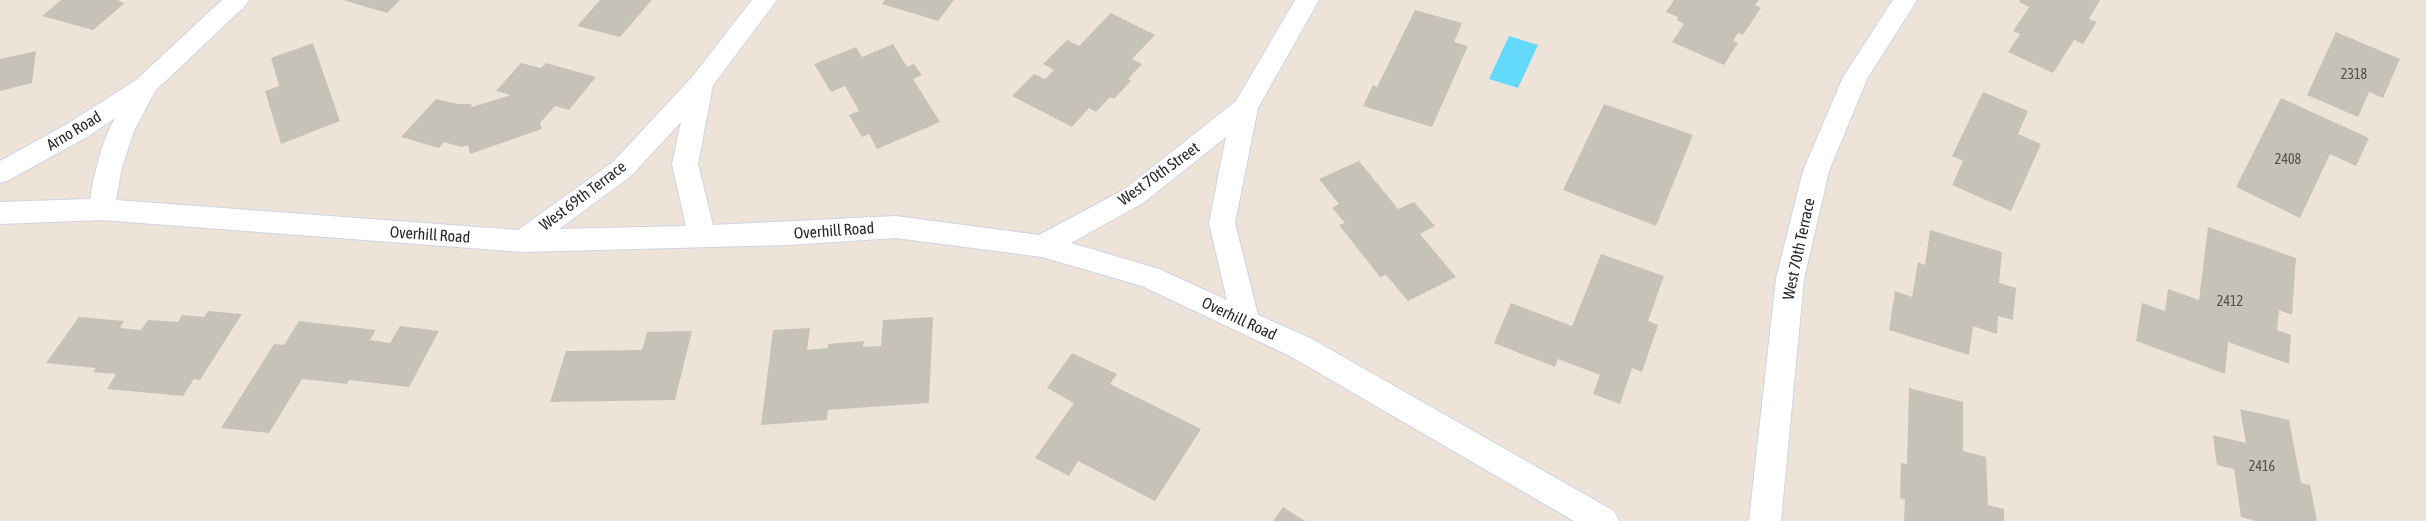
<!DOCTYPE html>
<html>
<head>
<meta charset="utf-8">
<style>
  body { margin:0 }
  canvas { display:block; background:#ede3d9 }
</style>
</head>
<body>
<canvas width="2426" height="521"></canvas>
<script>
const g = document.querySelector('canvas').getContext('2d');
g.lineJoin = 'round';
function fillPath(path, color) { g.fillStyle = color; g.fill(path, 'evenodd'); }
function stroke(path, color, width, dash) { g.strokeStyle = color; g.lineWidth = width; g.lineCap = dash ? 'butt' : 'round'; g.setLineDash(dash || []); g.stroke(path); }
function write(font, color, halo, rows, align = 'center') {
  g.font = font + ' "Asap Condensed",sans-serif'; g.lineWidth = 5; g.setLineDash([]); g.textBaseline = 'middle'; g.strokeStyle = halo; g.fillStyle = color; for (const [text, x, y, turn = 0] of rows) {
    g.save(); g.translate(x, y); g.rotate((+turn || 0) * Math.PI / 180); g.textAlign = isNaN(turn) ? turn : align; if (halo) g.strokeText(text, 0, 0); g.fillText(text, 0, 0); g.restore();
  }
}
fillPath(new Path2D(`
  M1509,36L1538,45L1518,88L1489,79Z`), '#62d9f9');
fillPath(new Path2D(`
  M61,0H120L118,1L125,3L93,30L42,16Z
  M343,0H400L387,13Z
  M600,0H652L620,37L577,26Z
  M885,0H954L938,21L882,4Z
  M1674,0H1759L1755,5L1761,8L1743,35L1738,33L1733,41L1738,43L1724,65L1672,42L1684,24L1677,20L1678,17L1666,12Z
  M2020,0H2100L2089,19L2097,22L2083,44L2074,40L2053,73L2008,52L2020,34L2013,31L2029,7L2019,2Z
  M1415,10L1462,23L1454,42L1468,46L1432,127L1363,106L1373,85L1377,87Z
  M1111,13L1155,35L1132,59L1142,64L1128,79L1131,81L1114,99L1110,97L1096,112L1089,108L1072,127L1012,96L1034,74L1045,79L1054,70L1043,64L1067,40L1079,46Z
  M2336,32L2400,59L2383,98L2369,92L2358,117L2307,95Z
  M313,43L340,121L281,144L265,91L279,86L271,58Z
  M893,44L907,67L914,64L922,75L913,79L940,122L877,149L869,134L862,137L849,115L859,111L845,86L831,92L814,64L856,47L862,57Z
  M36,51L32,83L0,91V59Z
  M521,63L541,68L546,63L596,77L569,110L555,106L540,123L542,129L470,154L468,145L461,147L444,142L439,148L401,137L436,99L458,104H471L472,107L511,95L496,91Z
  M1983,92L2028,111L2018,134L2041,144L2011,211L1952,185L1963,161L1952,156Z
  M2281,98L2369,138L2356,166L2330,154L2300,218L2236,187Z
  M1604,104L1693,135L1656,226L1563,190Z
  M1359,161L1398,209L1414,202L1435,226L1420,234L1456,277L1408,301L1386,275L1380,277L1339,225L1345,223L1332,208L1339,204L1319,179Z
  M2208,227L2296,258L2292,315L2279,310L2277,330L2291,335L2289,364L2228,342L2225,374L2136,341L2142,303L2165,311L2168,289L2199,300Z
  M1930,230L2002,252L1999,283L2016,288L2013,320L1998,316L1997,334L1973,326L1969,355L1889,330L1895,291L1912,297L1918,262L1925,265Z
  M1601,254L1664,276L1648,321L1658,325L1642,372L1632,368L1620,404L1593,394L1600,375L1558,359L1555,367L1494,343L1511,303L1572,326Z
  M208,311L242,314L200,380L194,379L183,396L107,389L116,374L93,372L96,368L46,363L79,317L124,321L120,328L141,330L148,320L178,322L182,315L204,317Z
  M933,317L929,403L828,410L827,420L761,425L773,330L810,328L807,350L828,348V344L864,341L863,347L881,346L883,320Z
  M299,321L376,330L370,340L390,343L400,326L439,331L409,387L349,380L347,384L302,379L269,433L221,428L274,344L284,345Z
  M692,331L675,400L550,402L566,351L642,350L647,332Z
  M1072,353L1117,374L1110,384L1201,429L1155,501L1078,461L1069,476L1035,458L1074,403L1047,388Z
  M1909,388L1963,402V451L1986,457L1988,505L2004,509V521H1904L1905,500L1900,498L1901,463L1907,464Z
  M2240,409L2289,420L2301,483L2310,485L2317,521H2255L2241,517L2234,469L2217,465L2213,435L2246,443Z
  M1283,507L1305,521H1273Z`), '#c7c2b8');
const minor = new Path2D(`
  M222,0H249L245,6L155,91L134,131L122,167L116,200L518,230L613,162L692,77L752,0H777L713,85L698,164L713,225L896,216L1039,235L1125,189L1236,101L1295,0H1319L1258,108L1235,223L1258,315L1310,338L1614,511L1619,521H1574L1290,356L1142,286L1042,257L896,238L787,245L523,252L101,220L0,224V202L90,199C95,171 101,143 115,118L87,137L9,180L0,183V161L69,123L136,80ZM681,122L672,164L686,226L559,229L631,176ZM1226,137L1209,223L1227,300L1159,269L1071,243L1143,203Z
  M1893,0H1917L1867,79L1829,171L1804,279L1781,521H1749L1776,279L1803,171L1843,77Z`);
stroke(minor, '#cfd4e4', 2);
fillPath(minor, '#fff');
write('14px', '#504f4d', null, [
  ["2318",2354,75],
  ["2408",2288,160],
  ["2412",2230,302],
  ["2416",2262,467]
]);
write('16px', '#292929', '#fff', [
  ["Arno Road",74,131,-31],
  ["West 70th Street",1159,174,-36],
  ["West 69th Terrace",583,196,-37],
  ["Overhill Road",834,231,-4],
  ["Overhill Road",430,235,4],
  ["West 70th Terrace",1799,249,-78],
  ["Overhill Road",1239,319,25]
]);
</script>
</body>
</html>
